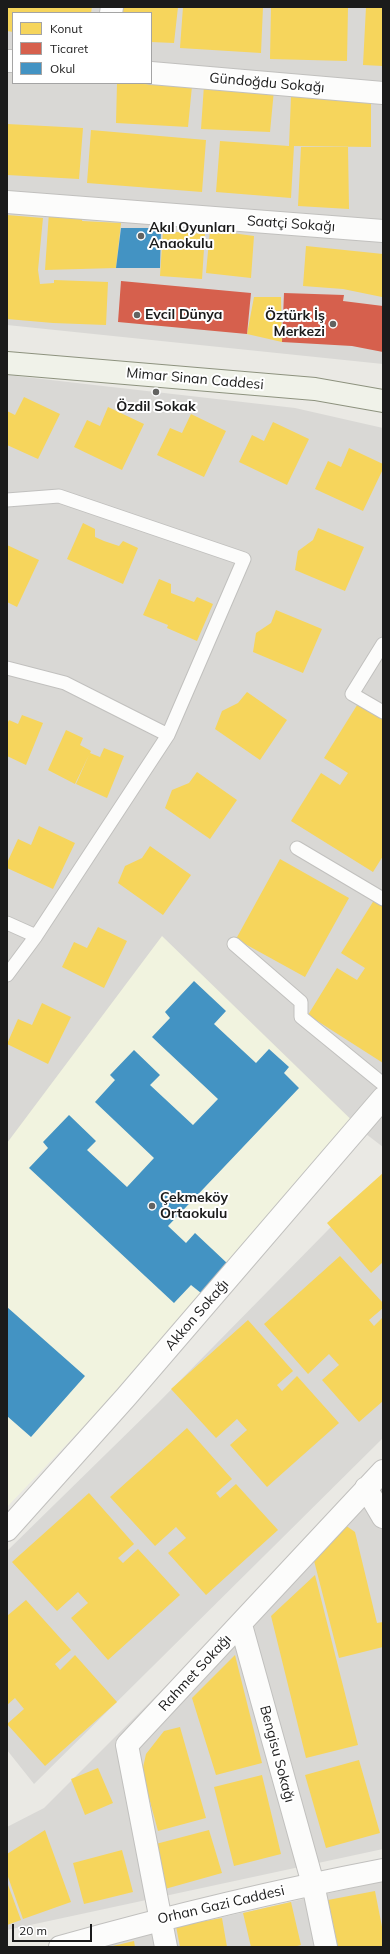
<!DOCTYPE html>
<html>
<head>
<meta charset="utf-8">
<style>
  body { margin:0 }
  #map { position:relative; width:390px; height:1954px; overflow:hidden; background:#eae9e4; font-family:Mulish,sans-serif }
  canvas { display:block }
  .frame { position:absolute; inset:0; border:8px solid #1b1b1b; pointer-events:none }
  .legend { position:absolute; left:12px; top:12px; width:140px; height:72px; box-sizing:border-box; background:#fff; border:1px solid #a4a4a4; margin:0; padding:5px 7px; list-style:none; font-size:12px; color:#1b1b1b }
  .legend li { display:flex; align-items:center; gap:8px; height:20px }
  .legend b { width:20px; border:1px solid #a4a4a4 }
  .scale { position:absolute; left:12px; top:1924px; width:80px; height:18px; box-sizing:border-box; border:2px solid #1b1b1b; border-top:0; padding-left:5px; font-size:12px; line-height:14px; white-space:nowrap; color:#1b1b1b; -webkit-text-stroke:3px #fff; paint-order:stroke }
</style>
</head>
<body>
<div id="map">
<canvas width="390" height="1954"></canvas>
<div class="frame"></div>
<ul class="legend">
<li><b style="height:11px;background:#f6d55c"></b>Konut</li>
<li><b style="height:11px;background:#d6604d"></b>Ticaret</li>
<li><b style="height:11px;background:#4393c3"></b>Okul</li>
</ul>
<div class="scale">20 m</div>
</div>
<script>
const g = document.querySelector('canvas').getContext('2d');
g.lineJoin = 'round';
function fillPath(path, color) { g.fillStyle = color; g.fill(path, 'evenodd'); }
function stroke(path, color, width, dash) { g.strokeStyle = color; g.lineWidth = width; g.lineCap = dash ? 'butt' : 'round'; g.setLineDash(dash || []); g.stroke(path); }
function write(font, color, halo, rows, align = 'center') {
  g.font = font + ' Mulish,sans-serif'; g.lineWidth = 4; g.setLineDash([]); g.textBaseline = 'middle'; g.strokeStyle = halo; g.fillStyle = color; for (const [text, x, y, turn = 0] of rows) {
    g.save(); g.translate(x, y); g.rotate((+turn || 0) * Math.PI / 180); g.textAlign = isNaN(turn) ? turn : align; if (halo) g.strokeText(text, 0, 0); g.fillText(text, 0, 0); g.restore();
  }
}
fillPath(new Path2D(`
  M7,7H383V364L7,325ZM13,13H151V83H13Z
  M7,375L295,408L383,428V1147L366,1134L7,1143Z
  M383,1174V1438L34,1784L7,1750V1551L158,1403Z
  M383,1469V1849L7,1930V1827L44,1808Z
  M383,1881V1947H89Z`), '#d9d8d5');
fillPath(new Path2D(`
  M162,936L366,1134L126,1382L7,1507V1143Z`), '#f1f3df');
fillPath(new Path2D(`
  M7,7H92L91,13H13V32L7,31Z
  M122,7H178L174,43L151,42V13H122Z
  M183,7H263L261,53L180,48Z
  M271,7H348L347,61L270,59Z
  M366,7H383V66L363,65Z
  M117,83L192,86L188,127L116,123Z
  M204,85L274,90L270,132L201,129Z
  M291,97L371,99V147L294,146L291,198L216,192L220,141L289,146Z
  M7,124L83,128L79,179L7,175Z
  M91,130L206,140L202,192L87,183Z
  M301,147H348L349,209L298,206Z
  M49,212L83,215L82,221L121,223L116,268L45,270Z
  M7,215L43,218L38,270L40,284L54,283V280L108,282L106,325L53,323L7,319Z
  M210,230L254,236L251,278L206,273Z
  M163,231L205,234L202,279L160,276Z
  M306,246L383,254L382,297L343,289L303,286Z
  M254,297H281L282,342L247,334Z
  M24,397L60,414L38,459L7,445V411L15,415Z
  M108,407L144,424L122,470L74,447L87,420L100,426Z
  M191,414L226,431L204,477L157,455L170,428L182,433Z
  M273,422L309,439L287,485L239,462L252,435L264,441Z
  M349,448L383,464V469L363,511L315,489L328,461L341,467Z
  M83,523L95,529V537L104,541L119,546L123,541L138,548L123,584L67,559Z
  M318,528L364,547L345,591L295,570L298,551L313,540Z
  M7,545L39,560L17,607L7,602Z
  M159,579L171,584V593L194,602L197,597L213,604L197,641L167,628L168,625L143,615Z
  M276,610L322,629L303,673L253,652L256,633L271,623Z
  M247,692L287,720L260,760L215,729L222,711L238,703Z
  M359,702L383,717V856L373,872L291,821L321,773L340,785L348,773L324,758Z
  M22,715L43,723L26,765L7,756V724L9,720L18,724Z
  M66,730L83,738L80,745L91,751L90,753L100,757L104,748L124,756L107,798L76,784L89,755L75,784L48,770Z
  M197,772L237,800L210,839L165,808L172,790L189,783Z
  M39,826L75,843L53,889L7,868V863L18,839L31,845Z
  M150,846L191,875L163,915L118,883L125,866L142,858Z
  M280,859L349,898L305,977L236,939Z
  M376,897L383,901V1063L308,1015L337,968L357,980L365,968L341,953Z
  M98,927L127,941L104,988L62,967L74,942L87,948Z
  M42,1003L71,1017L48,1064L7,1044L18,1019L32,1025Z
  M383,1173V1262L371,1273L327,1223Z
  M340,1256L383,1303V1308L369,1320L374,1326L383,1317V1401L359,1422L322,1380L339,1365L329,1354L308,1374L264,1324Z
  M248,1320L293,1371L277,1385L282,1391L297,1376L339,1423L267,1487L230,1445L247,1430L237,1419L216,1438L171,1389Z
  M187,1428L232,1479L216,1493L220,1498L236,1484L278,1530L206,1595L168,1553L186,1538L176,1527L155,1546L110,1497Z
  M89,1493L134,1544L118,1558L123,1563L138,1549L180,1595L108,1660L71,1618L88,1603L78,1592L57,1611L12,1562Z
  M345,1525L355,1532L377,1623L383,1622V1647L339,1658L311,1549Z
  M315,1575L358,1745L306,1758L271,1616Z
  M26,1600L71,1650L55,1664L60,1670L75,1655L117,1702L45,1766L7,1724L24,1709L15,1698L7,1705V1616Z
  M235,1655L262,1763L216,1775L192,1698Z
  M180,1727L206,1818L158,1831L142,1772L146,1754L164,1731Z
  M359,1760L380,1833L326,1848L305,1775Z
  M98,1768L113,1803L85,1815L71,1779Z
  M262,1775L281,1854L234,1866L214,1787Z
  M45,1830L71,1902L23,1919L7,1874V1854Z
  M209,1830L222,1873L165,1889L152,1845Z
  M122,1850L133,1892L84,1904L73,1863Z
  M7,1882L21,1920L7,1925Z
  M375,1891L383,1932V1947H338L328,1900Z
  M291,1902L301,1945L293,1947H251L243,1913Z
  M222,1918L227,1947H180L176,1926Z
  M134,1941L135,1947H113V1946Z`), '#f6d55c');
fillPath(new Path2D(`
  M121,281L251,293L247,334L118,322Z
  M284,293L344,295L343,301L383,306V352L352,346L282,342Z`), '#d6604d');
fillPath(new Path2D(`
  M121,228H161L160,268H116Z
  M194,981L226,1011L214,1024L256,1063L269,1049L289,1067L284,1073L299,1088L168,1226L186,1243L195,1233L228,1264L201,1293L191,1285L174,1303L29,1168L48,1148L43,1142L69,1115L96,1141L87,1150L127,1187L154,1158L95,1102L115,1080L110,1075L134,1050L160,1075L150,1085L193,1125L218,1099L152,1037L170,1018L165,1012Z
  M7,1307L85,1376L31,1437L7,1416Z`), '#4393c3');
const lane = new Path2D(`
  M7,500L59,496L244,559L168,735L36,936L7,975
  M383,644L352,694L383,712
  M7,668L65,683L168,735
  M297,848L383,899
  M7,923L36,936
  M234,944L301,1002V1017L383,1084`);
const street = new Path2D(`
  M111,13L112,7
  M7,61H13
  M151,73L383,93
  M7,202L383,231
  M366,1488L383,1517
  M7,1530L126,1397L383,1098
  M241,1625L313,1884L326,1947
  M60,1947C167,1917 274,1891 383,1870
  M166,1947L127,1745L383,1471`);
const secondary = new Path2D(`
  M7,363L315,389L383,401`);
stroke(lane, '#c1c0be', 15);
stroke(street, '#c1c0be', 24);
stroke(secondary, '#8d927e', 24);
stroke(lane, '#fcfcfb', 13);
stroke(street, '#fcfcfb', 22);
stroke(secondary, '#f0f2e9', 22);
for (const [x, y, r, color] of [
  [141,236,4,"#636361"],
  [137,315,4,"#636361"],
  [333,324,4,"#636361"],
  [156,392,4,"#636361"],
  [152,1206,4,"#636361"]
]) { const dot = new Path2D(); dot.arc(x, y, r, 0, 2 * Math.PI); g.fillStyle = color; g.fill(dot); stroke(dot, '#fff', 1.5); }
write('14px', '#1b1b1b', '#fff', [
  ["Gündoğdu Sokağı",267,83,5],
  ["Saatçi Sokağı",291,224,4],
  ["Mimar Sinan Caddesi",195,379,5],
  ["Akkon Sokağı",197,1315,-49],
  ["Rahmet Sokağı",195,1673,-47],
  ["Bengisu Sokağı",277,1754,75],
  ["Orhan Gazi Caddesi",221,1905,-13]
]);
write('bold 14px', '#1b1b1b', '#fff', [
  ["Akıl Oyunları",149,228],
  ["Anaokulu",149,244],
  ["Evcil Dünya",145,315],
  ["Öztürk İş",325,316,"right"],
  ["Merkezi",325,332,"right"],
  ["Özdil Sokak",156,407,"center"],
  ["Çekmeköy",160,1198],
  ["Ortaokulu",160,1214]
], 'left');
</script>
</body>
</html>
